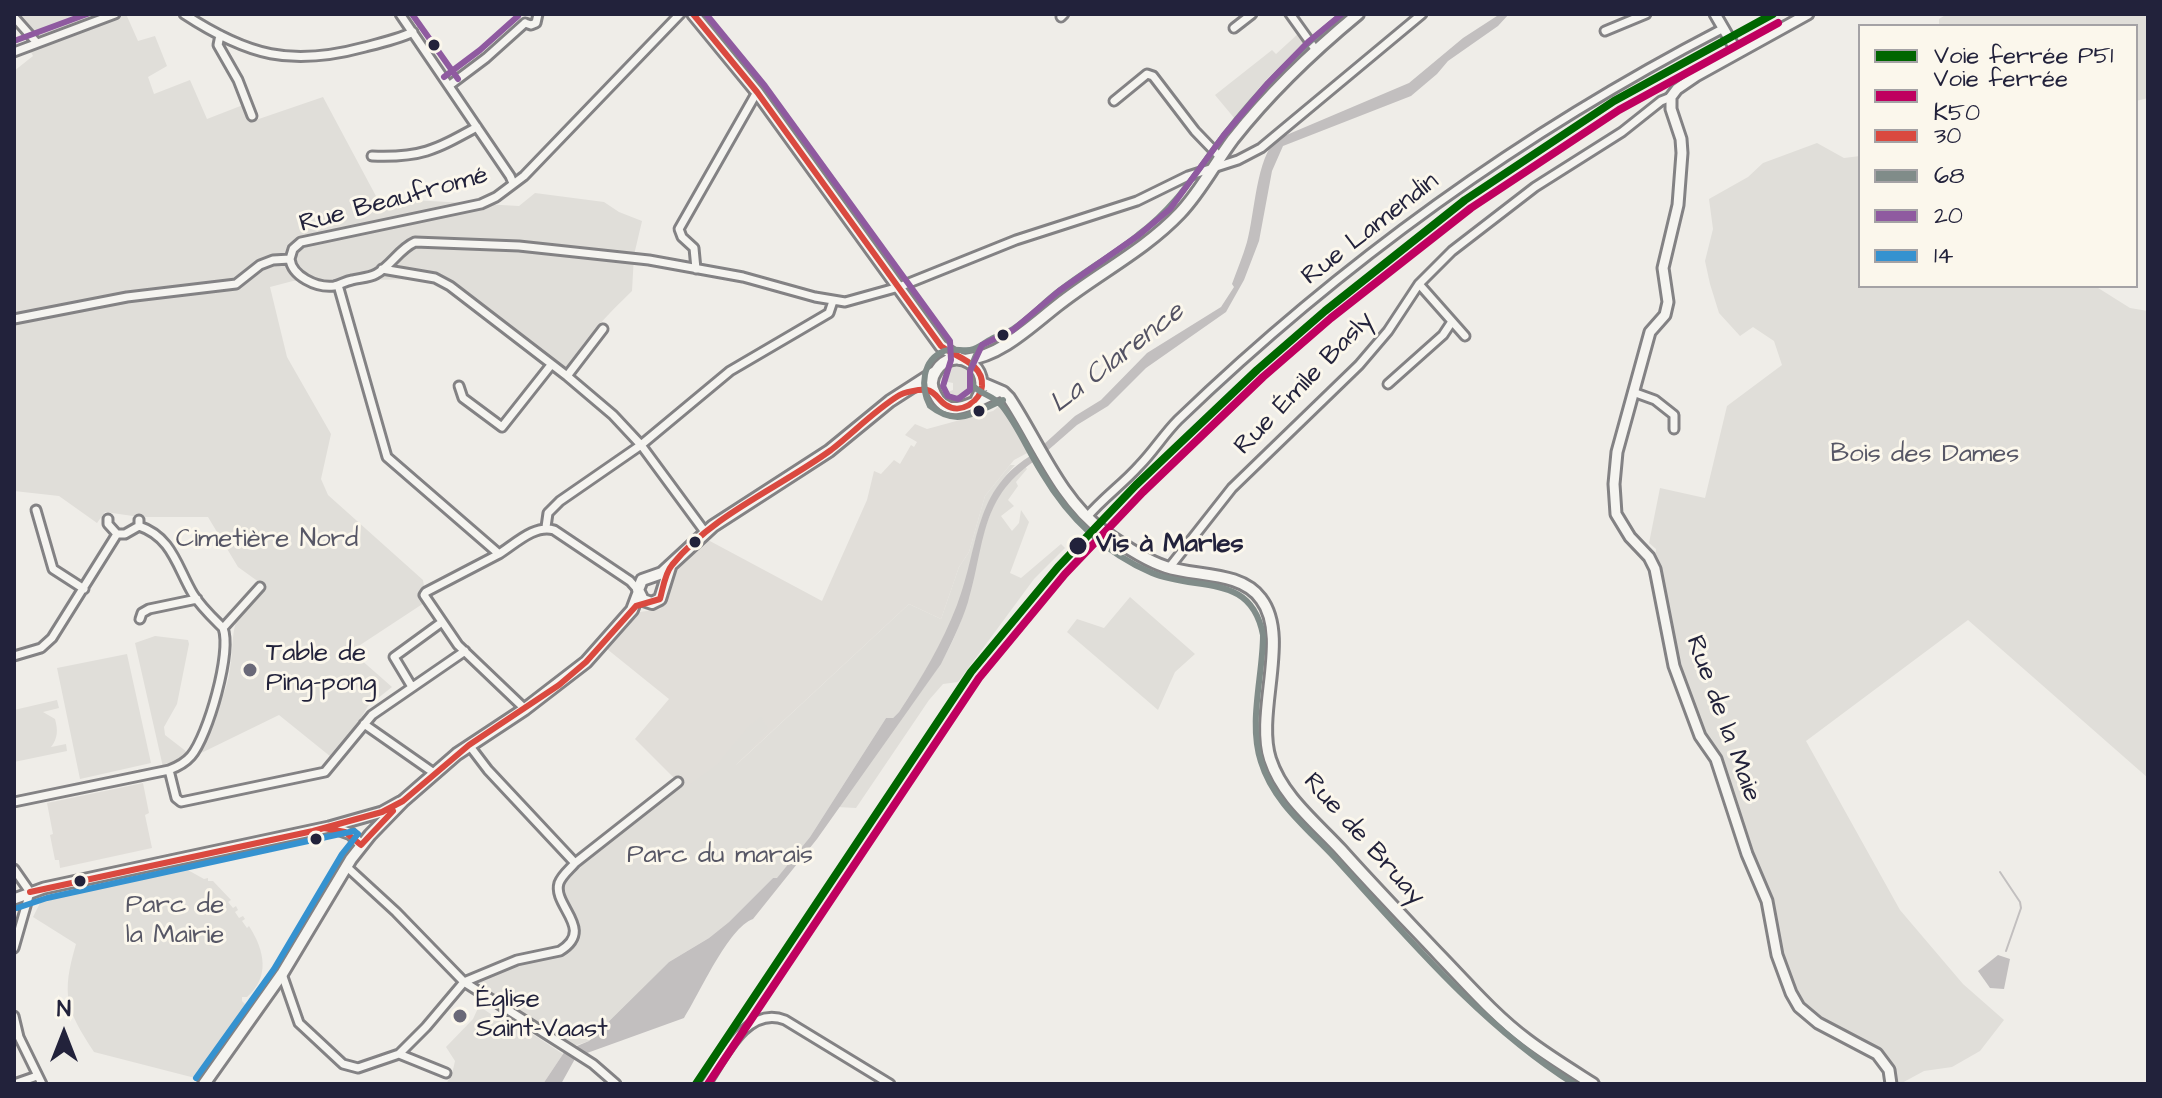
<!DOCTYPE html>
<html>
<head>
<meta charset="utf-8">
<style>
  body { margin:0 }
  #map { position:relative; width:2162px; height:1098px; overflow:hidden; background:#efede8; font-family:"Architects Daughter",sans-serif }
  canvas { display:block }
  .frame { position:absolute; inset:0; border:16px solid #22223b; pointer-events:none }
  .legend { position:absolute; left:1858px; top:24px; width:280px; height:264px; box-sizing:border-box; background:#fbf7ec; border:2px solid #a4a2a5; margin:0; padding:10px 14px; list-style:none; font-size:24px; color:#22223b }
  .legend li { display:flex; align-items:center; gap:16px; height:40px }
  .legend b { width:40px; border:2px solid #a4a2a5 }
  .north { position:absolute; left:24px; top:994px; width:80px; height:80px; -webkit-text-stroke:6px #fbf7ec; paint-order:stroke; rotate:0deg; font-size:22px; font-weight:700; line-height:32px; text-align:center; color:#22223b }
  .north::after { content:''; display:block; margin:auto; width:28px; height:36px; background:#22223b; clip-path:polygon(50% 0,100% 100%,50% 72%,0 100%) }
</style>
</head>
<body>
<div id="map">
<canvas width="2162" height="1098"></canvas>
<div class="frame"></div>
<ul class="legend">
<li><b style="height:10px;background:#060"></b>Voie ferrée P51</li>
<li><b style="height:10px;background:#bf005f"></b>Voie ferrée K50</li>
<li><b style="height:10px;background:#da493f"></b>30</li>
<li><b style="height:10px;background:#808c89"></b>68</li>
<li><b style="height:10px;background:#8f5aa0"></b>20</li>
<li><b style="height:10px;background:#3592d0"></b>14</li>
</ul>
<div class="north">N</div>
</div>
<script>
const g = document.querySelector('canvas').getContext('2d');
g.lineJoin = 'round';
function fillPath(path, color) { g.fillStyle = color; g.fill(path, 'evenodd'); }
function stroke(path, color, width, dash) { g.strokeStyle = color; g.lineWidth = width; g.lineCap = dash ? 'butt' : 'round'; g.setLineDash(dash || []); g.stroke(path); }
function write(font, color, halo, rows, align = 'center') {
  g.font = font + ' "Architects Daughter",sans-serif'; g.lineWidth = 6; g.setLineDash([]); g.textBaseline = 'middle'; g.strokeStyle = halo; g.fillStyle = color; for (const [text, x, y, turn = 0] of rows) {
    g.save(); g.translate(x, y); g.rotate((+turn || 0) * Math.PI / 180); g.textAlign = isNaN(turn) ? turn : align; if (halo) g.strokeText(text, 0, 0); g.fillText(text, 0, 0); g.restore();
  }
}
fillPath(new Path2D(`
  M1004,402L1031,451L1014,460L985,496L969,552L959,567L941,619L909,604L697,801L635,739L669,699L607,649L640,612L660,609L670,595L668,587L674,572L708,540L822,601L867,500L874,471L881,474L894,460L900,464L911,445L914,447L917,442L905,435L915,424L927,429L993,411Z
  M143,783L149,813L145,815L152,848L60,868L59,860H55L50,835L53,834L47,803Z`), '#e1ded9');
fillPath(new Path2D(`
  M17,14H95L97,16L39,38Z
  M126,14L138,41L155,36L167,66L148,77L154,94L190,80L207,119L243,105L250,122L323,97L377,198L519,206L535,193L604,202L619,212L642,221L634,255L632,291C608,315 575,345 566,379L443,283L431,279L293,281L270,287L287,357L331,434L321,479L328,495L423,580L424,586L420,596L424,603L351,651L392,687L368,706L336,761L279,715L195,756C207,733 224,700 229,675C237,632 225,619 263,585L238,567L208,517H140L105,512L97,523L59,496L14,491V71L33,56L31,52Z
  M1947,14H2148V98L2136,101V26H1939V19Z
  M1299,33L1308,45L1257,93L1235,119L1215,95L1272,50L1276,54Z
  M1817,143L1844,158L1860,156V286H2095L2130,308L2148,311V778L1968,620L1806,741L1900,910L1963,984L2004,1020L1980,1051L1952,1067L1924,1071L1900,1084H1891L1877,1054L1799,1007L1726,790L1700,736L1674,666L1655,569L1656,549L1649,543L1660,488L1705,498L1727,406L1782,365L1774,341L1753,327L1740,336L1719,313L1710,284L1705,261L1713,229L1709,199L1748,177L1763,163Z
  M959,364L974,374L977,386L968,401L950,403L940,395L953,390V383L943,381L939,377L947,367Z
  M1010,465H1015C972,510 978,551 958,605C943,644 922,677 899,712L893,718H886L810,837L777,879L773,878L729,922L709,938L669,962L589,1041L571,1047L472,978L495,967L560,951L574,932L559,894L562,877L678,782L685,788L717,765L749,726L761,717L768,729L736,765L909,604L941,619L959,567L969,552L985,496Z
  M1024,465L1027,469L1016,482L1018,486L1008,500L1014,506L1001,516L1012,531L1019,523L1021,510L1029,522L1010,573L1021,578L1061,544L1065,548L1034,579L958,682L943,684L929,700L856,808L837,807C860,776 883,744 906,712C923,689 941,666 953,640C982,581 971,513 1024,465Z
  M1130,597L1195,654L1175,672L1158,710L1067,632L1077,619L1104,628Z
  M155,636L188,640L189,644L177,704L164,727L165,735L187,752L176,762L163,767L135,643Z
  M127,654L151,763L80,779L57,668Z
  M57,700L59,708L43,712L55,719C58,730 58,738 51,747L66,744L67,751L14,762V710Z
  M186,869L204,879L208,878V881H213L231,900L228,902L233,908L236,906L238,910L235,912L239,918L243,916L245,919L242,921L247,928L249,926C265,951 270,977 247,997H242V1001L248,1007L199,1079L94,1052C66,1009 61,995 76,944L33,917L43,897Z
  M479,1006L501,1021L505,1016L563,1054L543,1084H446L452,1074L455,1061L446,1047L473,1019Z`), '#e0ded9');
fillPath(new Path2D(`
  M1500,14H1509L1498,26L1448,61L1437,74L1411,96L1283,146L1272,171L1259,241L1244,280L1226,312L1146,368L1108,406L1077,425L1046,452L1042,446L1075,416L1101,400L1147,353L1221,307L1234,287L1232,284C1237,270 1243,256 1247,242C1255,213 1256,158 1277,139L1409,83L1463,38Z
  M1035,453L1039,458C979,496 986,542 968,602C961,624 951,644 941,664L817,839L753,919C728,928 700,993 684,1018L576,1057L561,1084H543L565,1051L589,1041L669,962L709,938L729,922L773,878H777L810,837L886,718H893L899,712C922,677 942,644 957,605C980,546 972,489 1035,453Z
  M1998,955L2010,959L2004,989L1990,988L1978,971Z`), '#c2bfbf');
stroke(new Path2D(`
  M2000,872L2020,902L2021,908L2006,951`), '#c2bfbf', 2);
const minor = new Path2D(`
  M184,14C248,56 291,67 365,47C381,43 398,39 413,32
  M400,14L510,176L513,183
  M1290,14L1315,49
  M14,17L37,43
  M1061,17L1064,14
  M525,23L531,25L536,23L538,14
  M1234,28L1252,14
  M1605,31L1646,14
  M220,35L218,45L238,80L252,116
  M14,52L115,14
  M450,85L486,58L525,23
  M1114,101L1147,74L1153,76L1195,131L1221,158
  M372,156C421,158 435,150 477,127
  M290,259C292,276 316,288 334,286C340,285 345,281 352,280C359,278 369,278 376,274C391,266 399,249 415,242L519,246L649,260L743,277L815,297L845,302L899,287L1016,240L1137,201L1188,176L1238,160L1261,148L1422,14
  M290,259L293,249L301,242L481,204L496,197L524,176L680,14
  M382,269L435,278L450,286L567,376L613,415L641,445L705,532
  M696,269L694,248L682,237L679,229L757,92
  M1419,284L1465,336
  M338,285L387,457L499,554C515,544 535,524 554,530L630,581L638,590
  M14,319L127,297L236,284L260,265L273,260L290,259
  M567,376L603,329
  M1388,384L1443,335L1451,323
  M459,386L463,398L502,427L551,365
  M1633,392L1655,400L1674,415V429
  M36,510L53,569L84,589
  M1087,517C1103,498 1123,484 1139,466C1153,452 1164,434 1178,420C1340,264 1523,132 1722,29
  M108,519V524L117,534H125L139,526V520
  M139,526C172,537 177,567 193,594C201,607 213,618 223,628
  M546,527L548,513L560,501L641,445L730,371L829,313L833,301
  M499,554L426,592L424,595L458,645L525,709
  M1169,568L1232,488L1359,365L1388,331L1419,284L1452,251L1535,187L1622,132L1661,101L1671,97
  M140,619L142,613L149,609L197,599
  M14,656L41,648L52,638L117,534
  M412,687L394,657L442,622
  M364,724L434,773
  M469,745L488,770L575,863
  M169,770L176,798L181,802L325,772L372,715L465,651
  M14,802L169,770C177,767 185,763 191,756C208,736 232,652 223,628L260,587
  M347,867L396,912L464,982L593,1064L616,1084
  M14,869L30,892L14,948
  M282,974L299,1023L343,1064L358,1068L399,1054L426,1027L464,982L517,960L560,951C596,929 552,906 559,883C562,875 570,869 575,863L678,782
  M14,1016L19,1037L42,1084
  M399,1054L446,1073
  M14,1084L37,1076
  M706,1084C724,1057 747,1005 785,1020L890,1084`);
const tertiary = new Path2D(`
  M1715,14L1737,52
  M1808,14L1696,76L1677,89L1671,97V109L1681,139L1682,153L1678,205L1663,268L1668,302L1665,315L1650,332L1617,452L1614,484L1616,514L1630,537L1649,557L1655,569L1674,666L1700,736L1716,759L1747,854L1767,901L1777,955L1791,993L1799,1007L1818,1023L1877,1054L1889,1070L1891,1084
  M332,827L351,834L361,845
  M14,899L44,888L329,827L382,812L400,802`);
const secondary = new Path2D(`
  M693,14L757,92L941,346L960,359
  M965,360C1001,356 1031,326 1058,305C1097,274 1145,250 1180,213C1201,191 1215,163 1233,139C1270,92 1312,52 1358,14
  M982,383L1003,392L1009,398C1037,440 1060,500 1103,531C1121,544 1144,560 1166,567C1196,577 1241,571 1261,599C1290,637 1255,713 1270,759C1282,796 1315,822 1341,850C1373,886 1407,921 1440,956C1468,985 1495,1016 1527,1040C1548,1056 1571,1070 1593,1084
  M977,399C995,367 953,343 936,371C931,378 931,387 935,394C949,424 980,398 999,391
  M670,567L660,599L652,603L643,600L638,590L642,580L662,573L713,526L829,451L890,401L935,372
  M204,1084L282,974L351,859L370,835L403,801L457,754L525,709L586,662L632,610L638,594`);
stroke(minor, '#838284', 13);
stroke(tertiary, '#838284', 15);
stroke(secondary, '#838284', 16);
stroke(minor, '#f5f4f0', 7);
stroke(tertiary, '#f5f4f0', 9);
stroke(secondary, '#f5f4f0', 10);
stroke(new Path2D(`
  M324,828L345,832L361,845L393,811
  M30,892L313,831L382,812L403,801L469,745L559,685L586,662L636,606L660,599C663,588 665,573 672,565C713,514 779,488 831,450C853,433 874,411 898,396C904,392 920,389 927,390C936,392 939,401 946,405C960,415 980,402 982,386C984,363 955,357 941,346L757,92L693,14`), '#da493f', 6);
stroke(new Path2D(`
  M1342,14C1298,50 1259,90 1224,135C1195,173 1178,205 1138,235C1113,255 1085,271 1059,291C1043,303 1029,319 1013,329C1003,335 988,338 981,346C977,351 973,362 971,368C964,394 991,391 1002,406C1018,426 1028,451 1042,473C1068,517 1105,553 1152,573C1198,592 1251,572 1263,635C1263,676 1248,722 1261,762C1273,802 1308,829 1335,858C1409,939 1481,1025 1574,1084
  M993,338C986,342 978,349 970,350C961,351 953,348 944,351C922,360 920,387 930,406C958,428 975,412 1003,400`), '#808c89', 6);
stroke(new Path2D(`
  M412,14L458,79
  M706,14L765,86L950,341L951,360L943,386L948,396L958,399L970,390V371L982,345L1013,330L1059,291L1139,235L1170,209L1224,135L1268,83L1308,42L1342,14
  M14,41L87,14
  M444,77L480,50L518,16`), '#8f5aa0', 6);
stroke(new Path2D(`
  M17,908L47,898L354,831L358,834L342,854L274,969L196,1078`), '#3592d0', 6);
stroke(new Path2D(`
  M696,1084L971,672L1058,567L1136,485L1257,370L1325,311L1465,200L1614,101L1773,14`), '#060', 8);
stroke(new Path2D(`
  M708,1084L979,678L1065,574L1143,492L1263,377L1331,318L1471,208L1619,110L1778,23`), '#bf005f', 8);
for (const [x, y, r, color] of [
  [434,45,7,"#22223b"],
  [1003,335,7,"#22223b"],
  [979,411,7,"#22223b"],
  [695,542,7,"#22223b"],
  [1078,546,10,"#22223b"],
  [250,670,8,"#6a6978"],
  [316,839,7,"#22223b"],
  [80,881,7,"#22223b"],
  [460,1016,8,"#6a6978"]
]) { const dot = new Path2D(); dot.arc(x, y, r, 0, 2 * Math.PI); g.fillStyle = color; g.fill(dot); stroke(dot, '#fbf7ec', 3); }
write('26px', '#22223b', '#fbf7ec', [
  ["Rue Beaufromé",394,201,-15],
  ["Rue Lamendin",1371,230,-38],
  ["Rue Émile Basly",1305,384,-46],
  ["Rue de la Maie",1722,719,70],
  ["Rue de Bruay",1363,840,48]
]);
write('26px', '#575766', '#fbf7ec', [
  ["Bois des Dames",1925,456],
  ["Cimetière Nord",267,541],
  ["Parc du marais",720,857],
  ["Parc de",175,907],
  ["la Mairie",175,937]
]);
write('bold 26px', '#22223b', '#fbf7ec', [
  ["Vis à Marles",1096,546]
], 'left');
write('26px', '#22223b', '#fbf7ec', [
  ["Table de",266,655],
  ["Ping-pong",266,685],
  ["Église",476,1001],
  ["Saint-Vaast",476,1031]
], 'left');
write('italic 28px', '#535263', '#fbf7ec', [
  ["La Clarence",1118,359,-38]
]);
</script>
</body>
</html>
